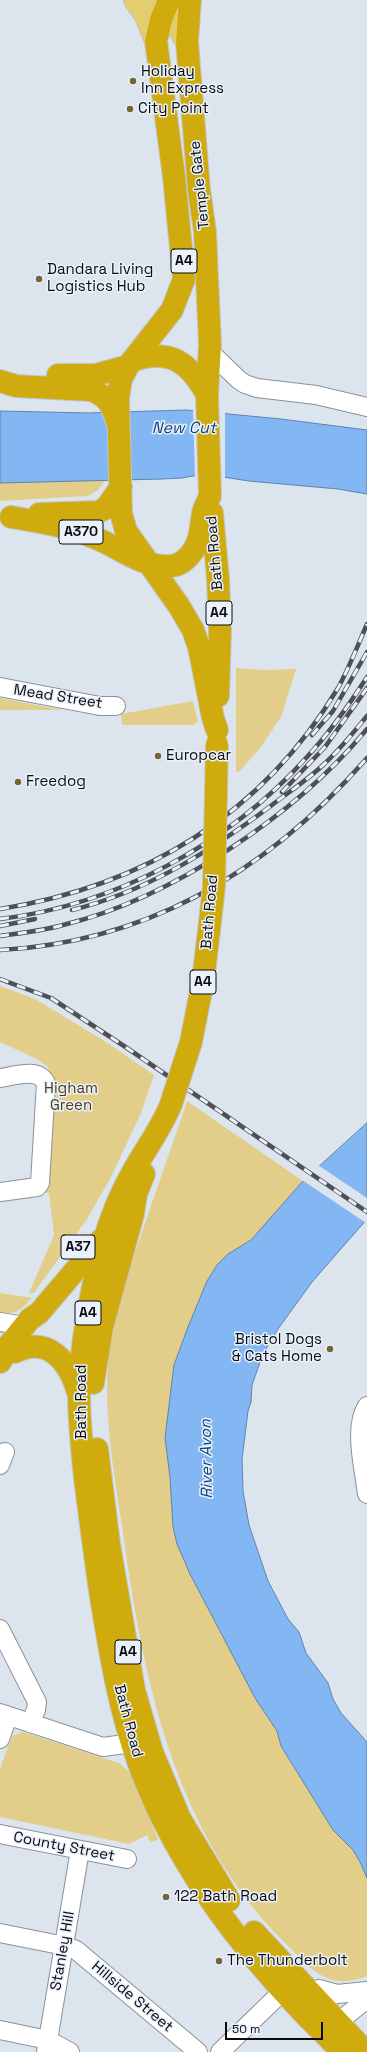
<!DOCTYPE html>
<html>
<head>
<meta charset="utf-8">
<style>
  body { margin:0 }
  #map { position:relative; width:367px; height:2052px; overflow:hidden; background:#dce4ed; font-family:"Space Grotesk",sans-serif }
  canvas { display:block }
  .scale { position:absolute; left:225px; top:2022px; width:98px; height:18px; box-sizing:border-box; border:2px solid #090b0e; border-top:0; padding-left:5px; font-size:12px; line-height:14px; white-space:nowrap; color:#090b0e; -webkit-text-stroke:3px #eaf1fb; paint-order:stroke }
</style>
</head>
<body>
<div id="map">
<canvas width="367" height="2052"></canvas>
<div class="scale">50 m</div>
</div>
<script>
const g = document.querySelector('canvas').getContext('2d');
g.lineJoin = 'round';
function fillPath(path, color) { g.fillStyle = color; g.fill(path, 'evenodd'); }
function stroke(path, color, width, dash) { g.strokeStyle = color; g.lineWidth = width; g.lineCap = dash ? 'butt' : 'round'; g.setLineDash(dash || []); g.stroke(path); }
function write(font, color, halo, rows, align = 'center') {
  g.font = font + ' "Space Grotesk",sans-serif'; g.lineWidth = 3; g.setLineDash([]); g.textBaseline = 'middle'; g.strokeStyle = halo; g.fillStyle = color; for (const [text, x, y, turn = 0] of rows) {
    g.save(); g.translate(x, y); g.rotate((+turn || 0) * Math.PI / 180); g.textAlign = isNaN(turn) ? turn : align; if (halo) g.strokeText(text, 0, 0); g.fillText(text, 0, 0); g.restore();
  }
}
fillPath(new Path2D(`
  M181,458L367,494L338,489L249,481L204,474L182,478L105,481L98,490L88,496L0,501V463Z
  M236,668L264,670L296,669L281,717L260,748L240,771L236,772Z
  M0,698L62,710H0Z
  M193,701L198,722L194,723L195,725H122L121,714Z
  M0,986L35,999L106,1042L154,1075L141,1113L110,1179L87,1219L34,1293H29L54,1235L49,1193H46L51,1077L48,1067L37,1059L0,1042Z
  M187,1101L303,1181L367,1123L195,1415L367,1837V1976C326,1992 311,1968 283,1941C172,1828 143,1678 122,1526C114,1473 104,1417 108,1363C111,1323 124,1284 137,1247C153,1198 171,1150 187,1101Z
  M0,1293L32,1298C22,1309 15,1316 0,1312Z
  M23,1732L119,1763L132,1774L158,1840L150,1842L147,1835L129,1844L0,1817V1769L12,1736Z`), '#e3ce89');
const water = new Path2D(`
  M187,410L281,419L367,430V494L338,489L249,481L204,474L182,478L162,479L0,483V411L88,413Z
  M367,1123V1219L312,1282L278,1329L263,1354L252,1385L251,1402L248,1411L242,1459L243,1491L249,1525L268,1581L288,1619L299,1632L306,1653L328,1683L333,1699L341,1713L367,1742V1878L360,1862L353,1850L333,1830L281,1746L277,1731L255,1698L190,1574L177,1544L173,1527L170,1477L165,1438L174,1365L188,1327L207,1281L217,1265L228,1254L251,1240L303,1181Z`);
fillPath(water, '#82b7f4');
stroke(water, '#5e83af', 1);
fillPath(new Path2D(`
  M193,409L225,411V478L204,476L195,478Z
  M318,1165L367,1198V1222L366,1223L302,1180Z`), '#dce4ed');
const minor = new Path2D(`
  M211,353L239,380L245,384L257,388L316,395L367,407
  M0,687L100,706H116
  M0,1078C15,1076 38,1067 46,1083L40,1183L37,1187L0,1192
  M0,1322L25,1326
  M367,1406C353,1427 364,1469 367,1494
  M0,1465L5,1452
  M0,1629L37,1702L36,1710L30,1723
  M0,1713L103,1747L132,1743
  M0,1739L8,1716
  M0,1834L127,1859
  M0,1933L65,1946L76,1950L198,2052
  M319,1989L337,1994L367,1991
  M0,2030L48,2040L70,2052
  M328,2030L367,1999
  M46,2052L80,1850
  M220,2052L283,1991`);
const major = new Path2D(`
  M135,0L146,16L156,41
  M161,0L187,42`);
const highway = new Path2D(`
  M169,0L161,20L156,41L174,177L184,279L172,310L128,366L121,379L118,398L121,513L126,531L179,606L193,630L199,647L213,718L217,730
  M190,0L187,42L199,190L205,232L210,345L207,395
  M58,375H95L128,366
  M0,381L16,386L90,390C107,395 112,405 117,421
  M212,513L218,579L220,630L218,696
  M39,514L98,512L106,508L121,487
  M11,517C39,522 67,526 93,537C117,546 140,566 166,566C176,567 184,562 190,555C201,542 200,530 203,513C204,507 208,501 210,496L207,395C190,363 170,348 134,360
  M191,1042L203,981L210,922
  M171,1104C162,1127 147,1147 135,1168C121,1192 110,1218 103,1245C90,1294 81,1344 79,1394C79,1422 82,1450 85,1478C90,1517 95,1557 101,1597C111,1660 123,1730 149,1789C190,1887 266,1980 343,2052
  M15,1352C49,1335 69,1362 78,1392
  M0,1362L3,1357L4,1351L30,1319L39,1313L101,1240
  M93,1383L102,1327L133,1214L136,1194L144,1174
  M97,1449L109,1544L134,1690L152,1752L180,1819L229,1900
  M254,1932L366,2052`);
stroke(minor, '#8a9199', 20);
stroke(major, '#c4c4c5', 24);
stroke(highway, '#c4c4c5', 24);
stroke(minor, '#fff', 18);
stroke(major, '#e3cd6e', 22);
stroke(highway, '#d0ab0e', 22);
const rail = new Path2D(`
  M312,735L333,711L367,652
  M282,792L325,747L367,688
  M0,909C144,886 262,815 338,688C349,668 358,645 367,624
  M72,910C146,892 212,850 272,805C289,792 307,780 322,766C339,751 353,733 367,716
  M0,919C116,905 229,844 307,757C330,732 349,705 367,677
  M0,926L35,919
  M0,936C21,933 42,931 63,925C171,899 297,814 367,729
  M0,950C150,942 270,869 367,758
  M0,979L51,998L124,1046L367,1212`);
stroke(rail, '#4d5156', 4.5);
stroke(rail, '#eaf1fb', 3, [9]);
const highwayBridge = new Path2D(`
  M210,922L214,886L217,744
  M171,1104L191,1042`);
stroke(highwayBridge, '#c4c4c5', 24, []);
stroke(highwayBridge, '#d0ab0e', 22);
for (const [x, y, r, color] of [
  [133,81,4,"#746532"],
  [130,109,4,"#746532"],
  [39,279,4,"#746532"],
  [158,756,4,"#746532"],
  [18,782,4,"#746532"],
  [330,1349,4,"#746532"],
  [166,1897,4,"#746532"],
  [219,1961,4,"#746532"]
]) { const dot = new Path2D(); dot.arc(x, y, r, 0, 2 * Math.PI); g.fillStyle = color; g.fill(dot); stroke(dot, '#eaf1fb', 1.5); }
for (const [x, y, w] of [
  [184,261,26],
  [81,532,44],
  [219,613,26],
  [203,982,26],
  [78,1247,34],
  [88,1313,26],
  [128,1652,26]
]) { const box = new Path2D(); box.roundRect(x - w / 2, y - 12, w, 24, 3); g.fillStyle = '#eaf1fb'; g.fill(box); stroke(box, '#090b0e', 1); }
write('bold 14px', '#090b0e', null, [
  ["A4",184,261],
  ["A370",81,532],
  ["A4",219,613],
  ["A4",203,982],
  ["A37",78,1247],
  ["A4",88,1313],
  ["A4",128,1652]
]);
write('15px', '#090b0e', '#eaf1fb', [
  ["Holiday",141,72],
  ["Inn Express",141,89],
  ["City Point",138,109],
  ["Dandara Living",47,270],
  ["Logistics Hub",47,287],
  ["Europcar",166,756],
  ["Freedog",26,782],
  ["Bristol Dogs",322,1340,"right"],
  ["& Cats Home",322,1357,"right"],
  ["122 Bath Road",174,1897],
  ["The Thunderbolt",227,1961]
], 'left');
write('15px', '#090b0e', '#eaf1fb', [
  ["Temple Gate",200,185,-96],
  ["Bath Road",215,553,-95],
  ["Mead Street",58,697,9],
  ["Bath Road",210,912,-85],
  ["Bath Road",82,1402,-90],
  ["Bath Road",128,1721,75],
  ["County Street",64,1847,11],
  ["Stanley Hill",63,1951,-80],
  ["Hillside Street",132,1997,40]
]);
write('15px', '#473d19', '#eaf1fb', [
  ["Higham",71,1089],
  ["Green",71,1106]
]);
write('italic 16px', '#0d457c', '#eaf1fb', [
  ["New Cut",184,429],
  ["River Avon",207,1459,-91]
]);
</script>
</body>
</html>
